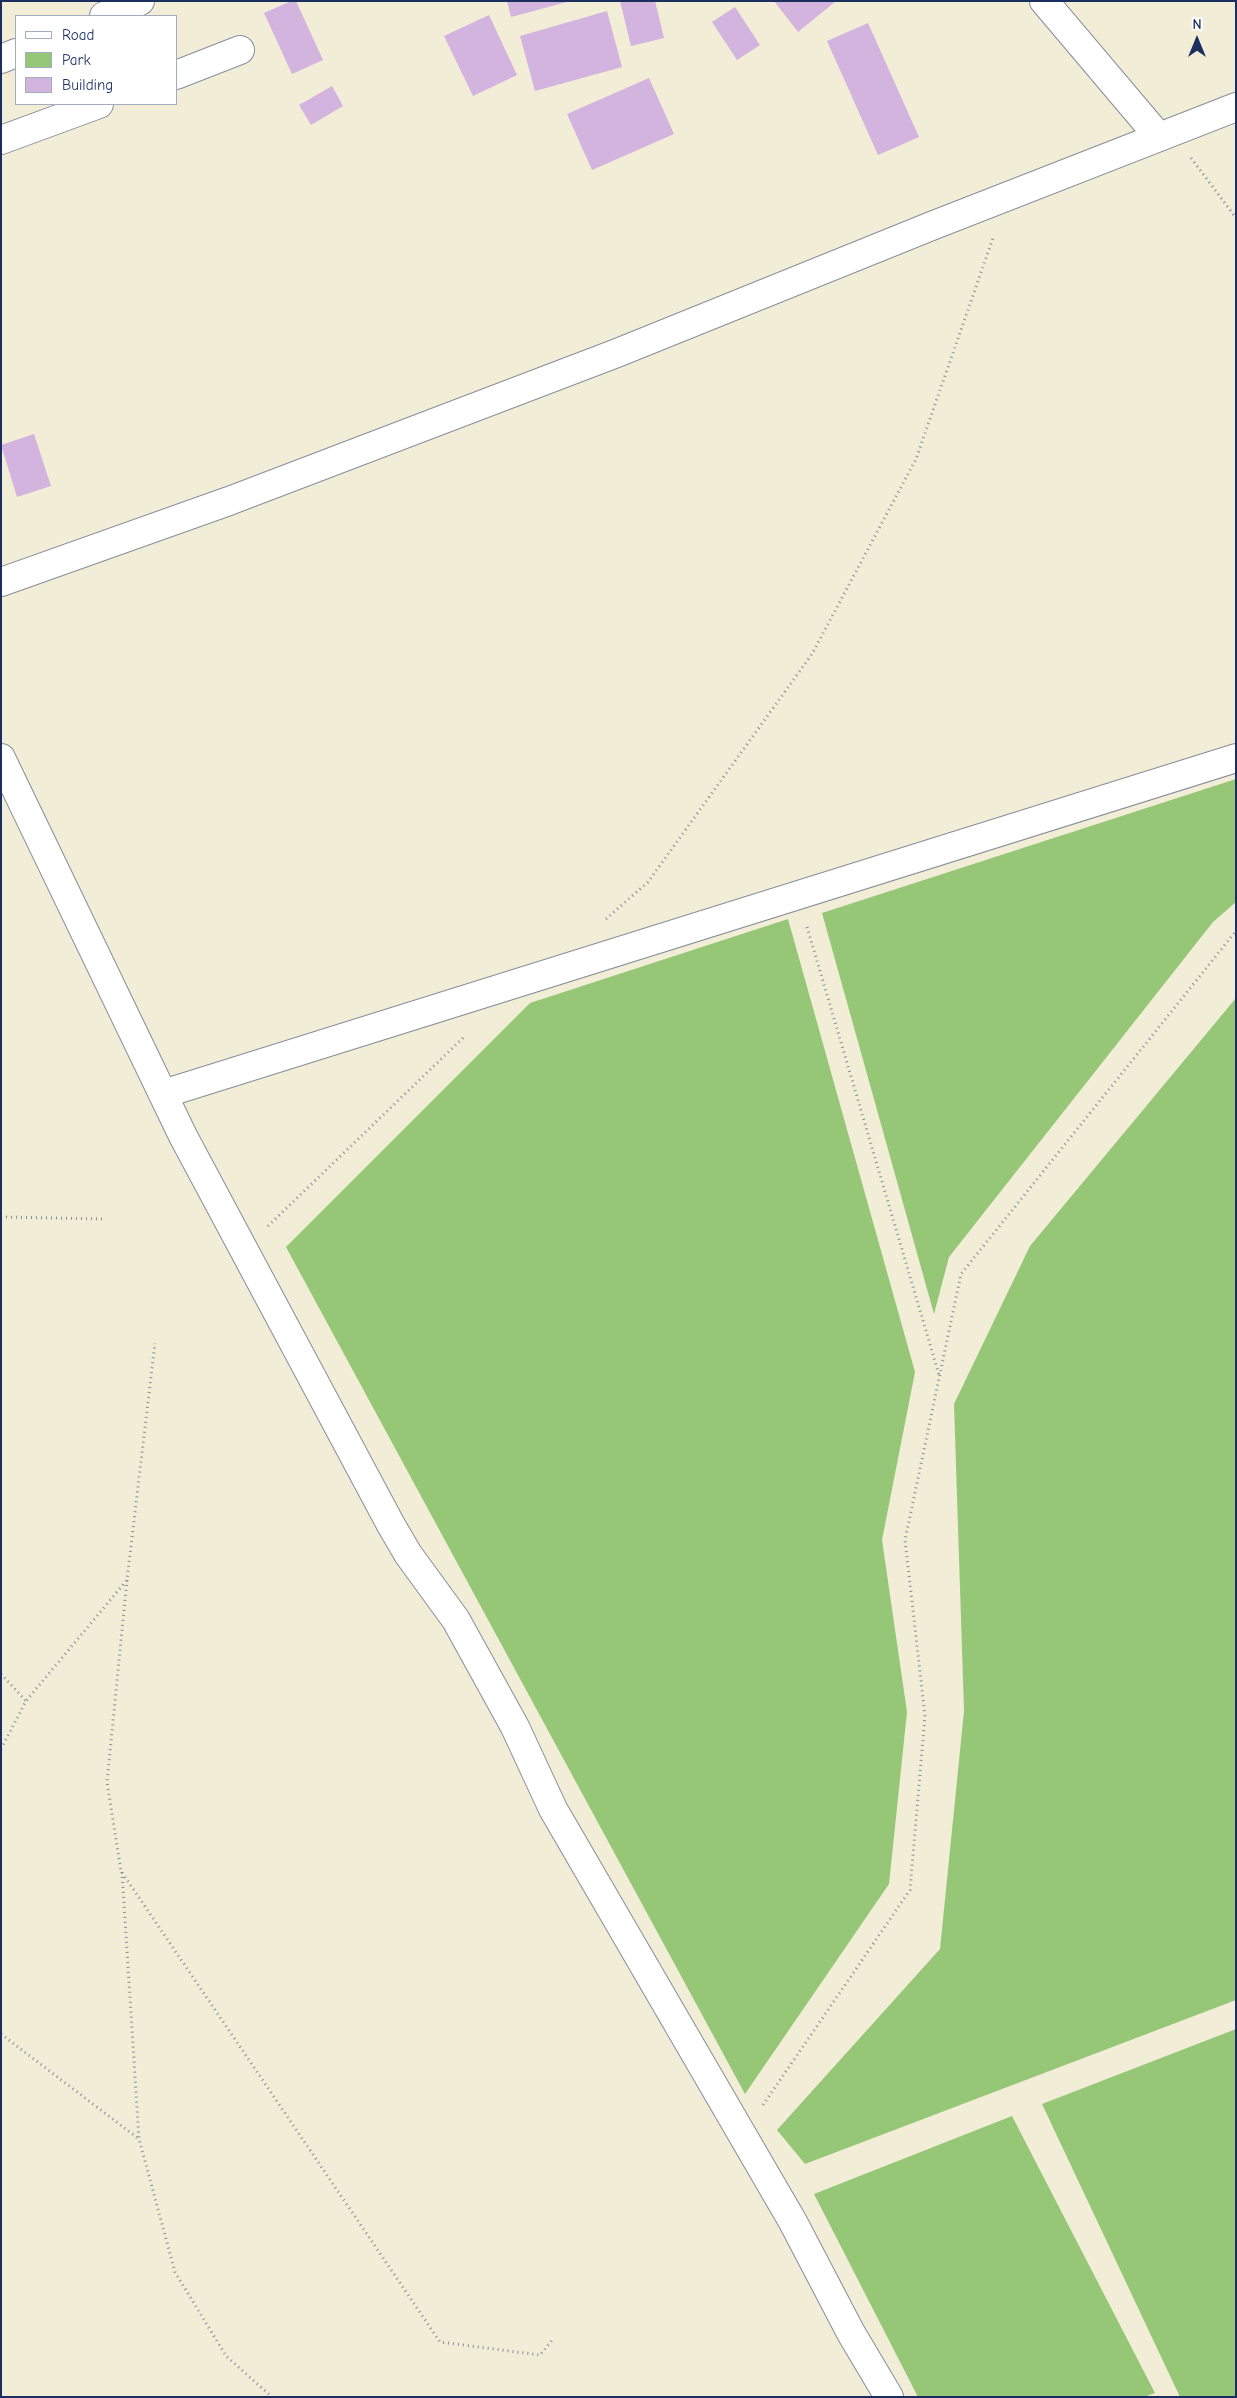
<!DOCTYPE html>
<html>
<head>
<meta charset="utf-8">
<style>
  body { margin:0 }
  #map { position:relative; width:1237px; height:2398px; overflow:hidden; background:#f1edd7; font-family:"Comic Neue",sans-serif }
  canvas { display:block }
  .frame { position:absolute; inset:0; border:2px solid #1b2f5e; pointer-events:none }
  .legend { position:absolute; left:15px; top:15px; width:162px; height:90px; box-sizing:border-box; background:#fff; border:1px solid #a4acbf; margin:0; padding:6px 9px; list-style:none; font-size:15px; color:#1b2f5e }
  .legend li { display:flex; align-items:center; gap:10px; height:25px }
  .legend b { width:25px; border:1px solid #a4acbf }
  .north { position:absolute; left:1172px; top:15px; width:50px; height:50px; -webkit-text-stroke:4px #fff; paint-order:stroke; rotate:0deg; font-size:14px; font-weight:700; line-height:20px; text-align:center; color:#1b2f5e }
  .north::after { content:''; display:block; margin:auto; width:18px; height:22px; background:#1b2f5e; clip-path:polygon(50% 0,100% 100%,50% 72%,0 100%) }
</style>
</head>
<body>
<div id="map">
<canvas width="1237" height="2398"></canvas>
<div class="frame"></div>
<ul class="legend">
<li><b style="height:6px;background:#fff"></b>Road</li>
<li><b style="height:14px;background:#96c777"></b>Park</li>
<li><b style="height:14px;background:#d3b4de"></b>Building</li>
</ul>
<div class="north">N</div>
</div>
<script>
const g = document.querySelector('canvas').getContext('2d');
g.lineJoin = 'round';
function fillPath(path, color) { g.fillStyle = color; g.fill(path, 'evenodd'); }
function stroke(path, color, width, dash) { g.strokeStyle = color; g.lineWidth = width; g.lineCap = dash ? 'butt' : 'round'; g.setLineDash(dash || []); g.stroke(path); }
fillPath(new Path2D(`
  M1236,779V902L1213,922L949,1257L934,1314L822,913Z
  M788,919L915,1372L882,1540L907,1712L889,1884L745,2094L286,1247L530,1003Z
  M1236,998V2000L805,2164L777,2130L940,1949L964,1711L954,1404L1030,1246Z
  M1236,2029V2397H1180L1042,2104Z
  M1012,2116L1155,2393L1144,2397H918L814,2194Z`), '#96c777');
fillPath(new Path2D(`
  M291,1H296L323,60L292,74L264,13Z
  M507,1H567V2L511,17Z
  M620,1H655L664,38L631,46Z
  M774,1H836L798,32Z
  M735,7L760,45L737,60L712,22Z
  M607,11L622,67L535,91L520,36Z
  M489,15L517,75L473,96L444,36Z
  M868,23L919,137L878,155L827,41Z
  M649,78L674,134L592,170L567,114Z
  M332,86L343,106L311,125L299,105Z
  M34,434L51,486L17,497L1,445Z`), '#d3b4de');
const minor = new Path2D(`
  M1044,1L1159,137
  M104,16L140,1
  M1,59L16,53
  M176,75L240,50
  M1,140L99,104
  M1,582L229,501L617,353L934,225L1236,107
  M1,758L183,1136L391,1525L408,1554L456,1620L515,1727L553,1809L793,2222L851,2333L889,2397
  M163,1094L1236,758`);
stroke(minor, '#868e9a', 30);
stroke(new Path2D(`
  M1191,158L1236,218
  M606,919L648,882L812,654L916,459L993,238
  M807,927L939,1375
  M1,1217L104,1219
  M268,1226L465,1036
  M127,1580L107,1782L121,1871L440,2342L540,2355L553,2339
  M1,1674L26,1701
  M1,1749L26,1701L127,1580L155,1343
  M122,1872L139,2139L175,2272L226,2356L272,2397
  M1,2034L139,2139
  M763,2105L910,1890L925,1716L905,1540L961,1274L1236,931`), '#868e9a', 3, [1, 4]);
stroke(minor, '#fff', 28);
</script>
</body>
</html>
